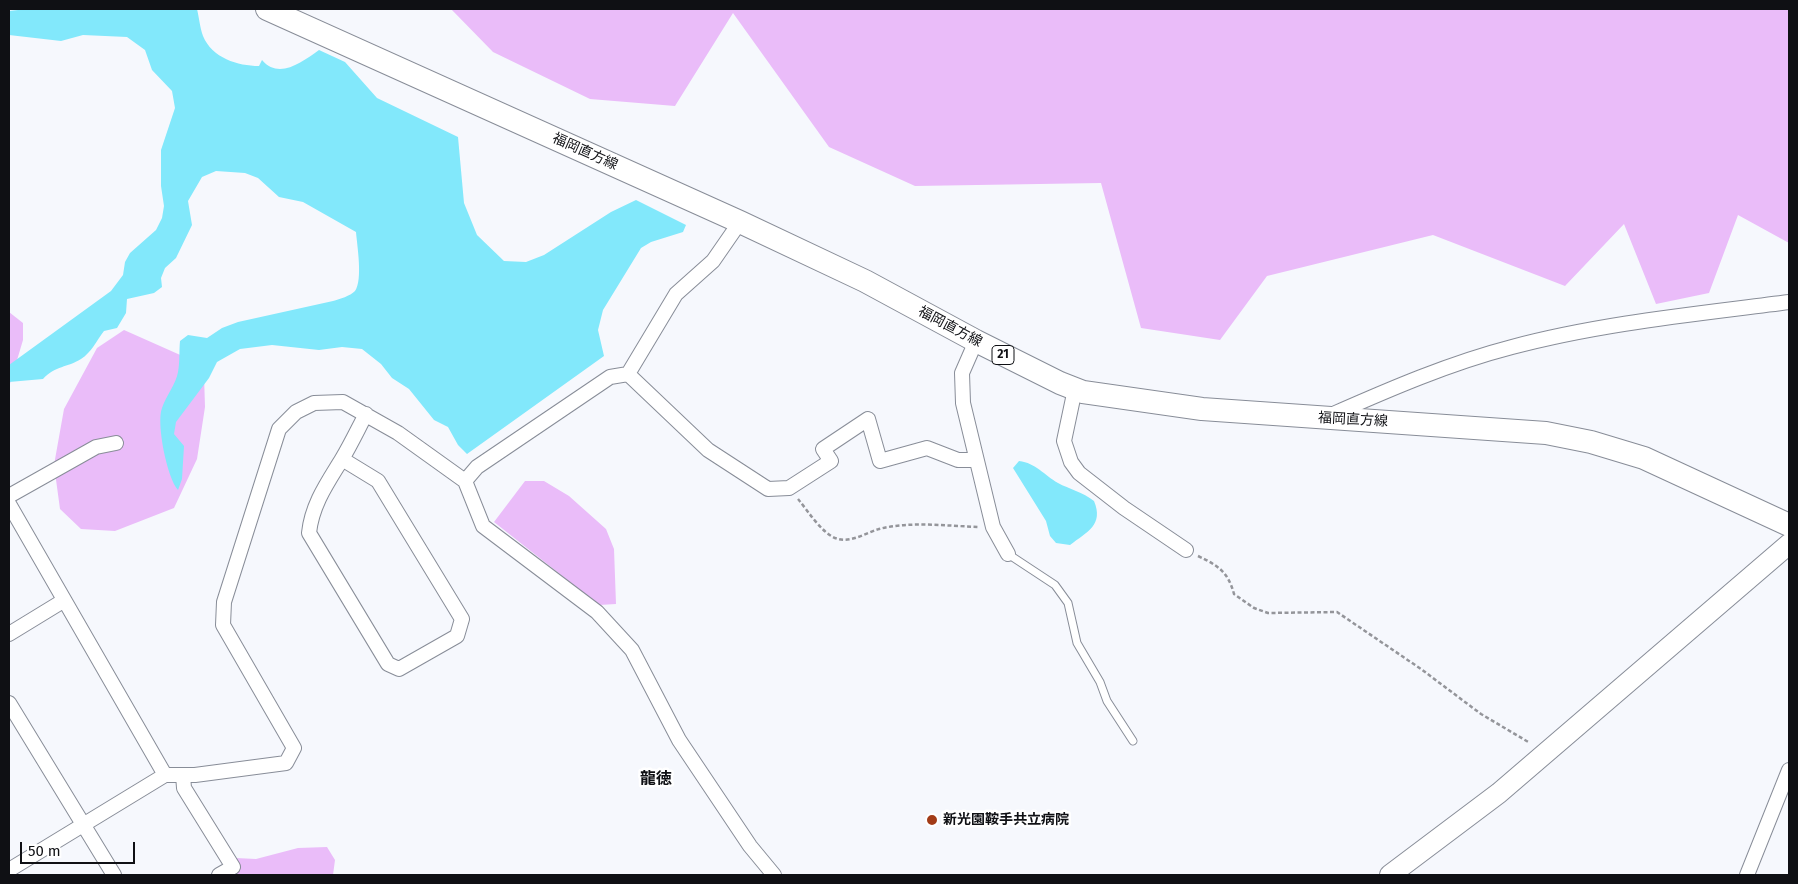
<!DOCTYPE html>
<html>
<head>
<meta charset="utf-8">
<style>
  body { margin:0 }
  #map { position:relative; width:1798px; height:884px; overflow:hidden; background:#f6f8fd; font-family:"Fira Sans",sans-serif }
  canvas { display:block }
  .frame { position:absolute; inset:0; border:10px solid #0f1014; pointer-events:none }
  .scale { position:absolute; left:20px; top:842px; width:115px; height:22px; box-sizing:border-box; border:2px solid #0f1014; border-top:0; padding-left:6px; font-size:15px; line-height:18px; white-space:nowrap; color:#0f1014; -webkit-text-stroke:4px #fff; paint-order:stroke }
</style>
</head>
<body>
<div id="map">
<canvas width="1798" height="884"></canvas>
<div class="frame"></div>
<div class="scale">50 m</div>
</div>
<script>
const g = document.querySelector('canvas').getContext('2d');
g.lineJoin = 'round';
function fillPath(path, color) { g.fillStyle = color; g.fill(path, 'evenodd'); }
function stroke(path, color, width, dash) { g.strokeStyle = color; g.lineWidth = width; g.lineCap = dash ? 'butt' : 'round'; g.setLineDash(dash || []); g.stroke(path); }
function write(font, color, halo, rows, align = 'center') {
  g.font = font + ' "Fira Sans","Noto Sans JP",sans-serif'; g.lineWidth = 5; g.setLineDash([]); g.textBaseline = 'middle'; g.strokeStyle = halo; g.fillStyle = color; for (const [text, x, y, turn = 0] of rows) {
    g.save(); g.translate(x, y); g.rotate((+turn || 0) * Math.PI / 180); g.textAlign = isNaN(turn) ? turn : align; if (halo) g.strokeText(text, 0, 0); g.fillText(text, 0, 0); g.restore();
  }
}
fillPath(new Path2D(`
  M451,9H1789V243L1738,215L1709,293L1656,304L1624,224L1565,286L1433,235L1267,276L1220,340L1141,328L1101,183L915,186L829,147L733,13L675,106L590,99L493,52Z
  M9,312L23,323V340L9,387Z
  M124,330L187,358L204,375L205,407L197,459L174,508L115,531L81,529L60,509L54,465L64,409L97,348Z
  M525,481H544L569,496L606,529L614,549L616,604L599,605L494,522Z
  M327,847L335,860L333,875H229L236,858L256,859L298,848Z`), '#eabcf9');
fillPath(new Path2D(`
  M27,9H197C199,17 200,28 203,36C212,58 238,66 259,66L262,60C279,80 302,62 319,50L345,62L377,98L458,137L464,203L477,235L504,261L526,262L544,255L611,212L636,200L686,225L683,232L651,242L641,248L603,310L598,330L604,356L467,454L458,445L448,427L434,420L409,389L392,378L381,364L362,349L342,347L319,350L272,345L240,349L217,362L209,378L176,422L174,434L184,446L182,479L178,490C167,478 156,423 162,408C166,396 176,384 178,372C180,362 179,351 180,341L188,335L207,338L222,328L238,322L333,301C340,299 350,296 355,291C363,280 357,245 356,232L303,202L279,197L258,178L245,173L216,171L202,177L188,201L192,225L176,258L165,268L161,278L162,287L154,293L127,299L126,313L117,328L104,331C97,340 91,353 81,359C67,368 56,365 43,379L9,382V365L111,291L123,275L125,262L130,253L156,230L162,218L164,206L161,186V150L175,108L172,91L152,70L145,50L127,37L83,35L61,41L9,35V11Z
  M1019,461C1036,463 1044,475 1058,483C1069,489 1083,492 1094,501C1104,525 1087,532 1070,545L1056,543L1050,536L1046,521L1013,468Z`), '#82e8fb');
const lane = new Path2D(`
  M1008,554L1055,585L1068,603L1077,643L1100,682L1107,701L1133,741`);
const street = new Path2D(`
  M976,341L962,373L963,403L993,527L1008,554
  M628,374L708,450L768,489L789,488L831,461L823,449L868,419L880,461L927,448L958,460H975
  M1075,389L1064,441L1071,462L1079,473L1124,508L1186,550
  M1331,415C1390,389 1450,363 1512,347C1602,323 1697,314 1789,302
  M342,459L378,481L462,619L457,636L399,669L388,664L309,533C312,504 328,482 342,459C351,444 358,429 366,414
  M465,481L477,467L610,377L628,374L676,294L713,261L740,222
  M9,496L96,447L116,443
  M9,504L165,775
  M9,634L63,601
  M9,703L114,875
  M183,775L184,788L233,867L219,875
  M9,870L165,775H195L286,763L294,748L223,625L224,602L279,429L296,412L314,403L343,402L398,433L465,481L483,526L597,612L632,650L679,740L750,846L774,875
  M1747,875L1789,770`);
const secondary = new Path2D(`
  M1390,875L1499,793L1789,544`);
const primary = new Path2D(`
  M267,9L740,222L865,281L976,341L1060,383L1083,392L1202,409L1546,433L1591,442L1644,458L1789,525`);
stroke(lane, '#888d98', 9);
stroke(street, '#888d98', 16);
stroke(secondary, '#888d98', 22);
stroke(primary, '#888d98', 24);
stroke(new Path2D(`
  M798,499C808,511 821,532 835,538C850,544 865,533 879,529C910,521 947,526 979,527
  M1198,556C1219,566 1228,572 1234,594L1254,608L1268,613L1337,612L1421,669L1481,714L1530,743`), '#94959a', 2.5, [4, 2.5]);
stroke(lane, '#fff', 7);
stroke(street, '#fff', 14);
stroke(secondary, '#fff', 20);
stroke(primary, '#fff', 22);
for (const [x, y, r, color] of [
  [932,820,6,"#a23b17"]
]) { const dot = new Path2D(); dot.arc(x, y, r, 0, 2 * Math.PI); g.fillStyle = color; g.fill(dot); stroke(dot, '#fff', 2); }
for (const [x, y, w] of [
  [1003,355,22]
]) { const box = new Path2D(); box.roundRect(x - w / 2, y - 9.5, w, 19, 4); g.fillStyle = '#fff'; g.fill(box); stroke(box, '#0f1014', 1); }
write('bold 12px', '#0f1014', null, [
  ["21",1003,355]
]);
write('14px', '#0f1014', '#fff', [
  ["福岡直方線",585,152,24],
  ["福岡直方線",950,327,28],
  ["福岡直方線",1353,420,3]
]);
write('bold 14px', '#0f1014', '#fff', [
  ["新光園鞍手共立病院",943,820]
], 'left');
write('bold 16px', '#0f1014', '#fff', [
  ["龍徳",656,780]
]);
</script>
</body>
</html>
